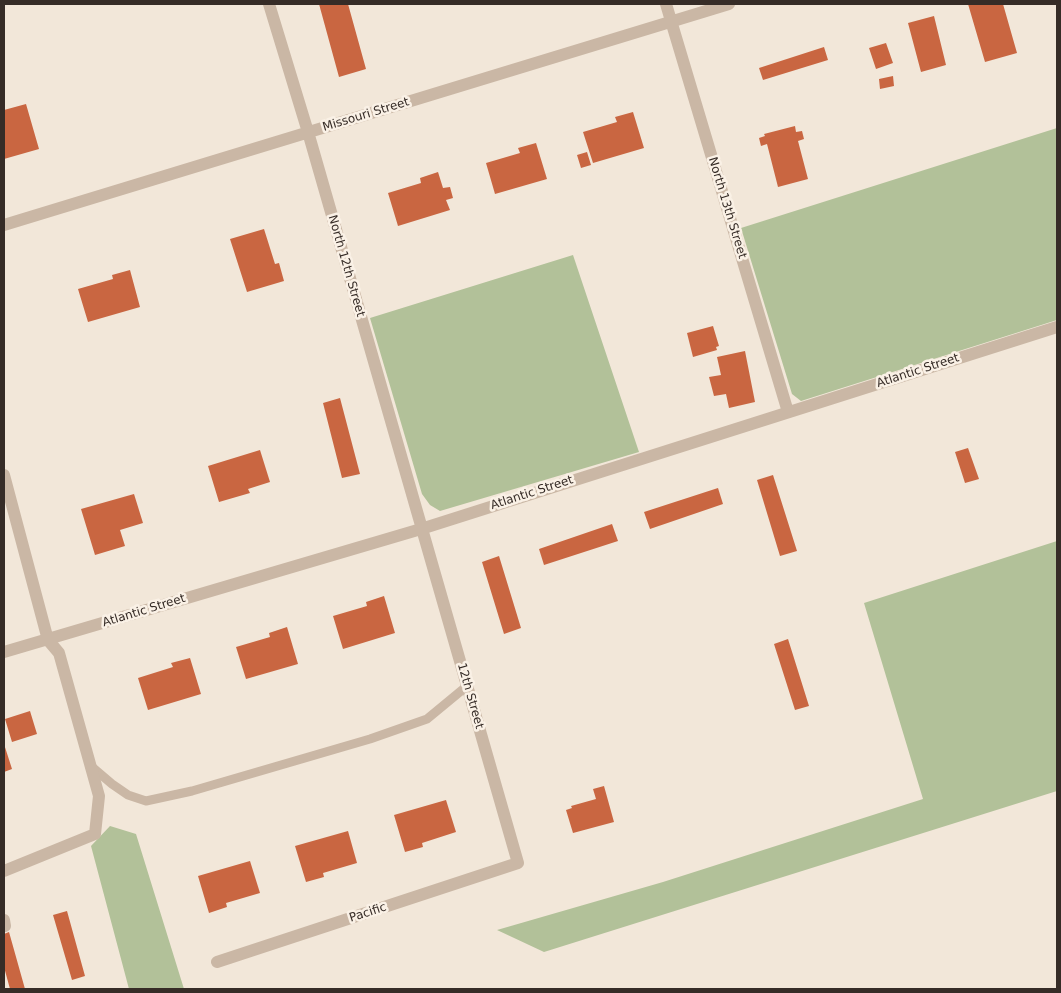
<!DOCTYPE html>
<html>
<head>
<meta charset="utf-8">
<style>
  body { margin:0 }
  #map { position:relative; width:1061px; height:993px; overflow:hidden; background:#f2e7d9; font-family:"DejaVu Sans",sans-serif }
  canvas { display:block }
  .frame { position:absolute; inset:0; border:5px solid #362c27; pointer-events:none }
</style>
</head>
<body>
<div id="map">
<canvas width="1061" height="993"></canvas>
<div class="frame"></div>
</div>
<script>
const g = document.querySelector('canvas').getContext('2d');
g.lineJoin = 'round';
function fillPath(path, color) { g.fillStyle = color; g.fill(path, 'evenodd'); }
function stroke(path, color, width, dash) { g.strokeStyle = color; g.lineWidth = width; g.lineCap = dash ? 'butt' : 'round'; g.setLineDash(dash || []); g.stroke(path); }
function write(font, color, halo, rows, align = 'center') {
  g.font = font + ' "DejaVu Sans",sans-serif'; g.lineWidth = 5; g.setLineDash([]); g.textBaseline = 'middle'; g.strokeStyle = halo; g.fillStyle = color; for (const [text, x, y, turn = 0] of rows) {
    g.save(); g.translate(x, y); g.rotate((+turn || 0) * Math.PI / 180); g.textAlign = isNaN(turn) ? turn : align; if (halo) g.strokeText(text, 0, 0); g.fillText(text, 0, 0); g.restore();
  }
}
fillPath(new Path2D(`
  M1057,128V320L801,401L792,394L741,228Z
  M573,255L639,452L440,511L430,505L422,494L370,318Z
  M1057,541V791L544,952L497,930L663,882L923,799L864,603Z
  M110,826L136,834L184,989H129L91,846Z`), '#b2c199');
fillPath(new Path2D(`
  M319,4H348L366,69L339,77Z
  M968,4H1003L1017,53L985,62Z
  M934,16L946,65L921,72L908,23Z
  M886,43L893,63L876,69L869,48Z
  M824,47L828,60L763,80L759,68Z
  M893,76L894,86L880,89L879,79Z
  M26,104L39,149L4,159V110Z
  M633,112L644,148L593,163L583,132L617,122L615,117Z
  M795,126L796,132L802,131L804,139L798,141L808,179L778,187L767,144L761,146L759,138L765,136L764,134Z
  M536,143L547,179L495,194L486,163L520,153L518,148Z
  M587,152L591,165L581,168L577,155Z
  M438,172L443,188L450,187L453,198L446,200L450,210L398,226L388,193L421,183L420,178Z
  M264,229L275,264L279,263L284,281L247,292L230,239Z
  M130,270L140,307L88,322L78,289L113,279L112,275Z
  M713,326L719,346L716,347L717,350L693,357L687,333Z
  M745,351L755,402L729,408L726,394L714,396L709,377L721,375L717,357Z
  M340,398L360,474L342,478L323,403Z
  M968,448L979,479L965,483L955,452Z
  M260,450L270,482L248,489L250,493L219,502L208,466Z
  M773,475L797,551L780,556L757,480Z
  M718,488L723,504L650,529L644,512Z
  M134,494L143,523L120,530L125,546L95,555L81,509Z
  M612,524L618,541L544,565L539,549Z
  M499,556L521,628L504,634L482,562Z
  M384,596L395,633L343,649L333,616L367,606L366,602Z
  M287,627L298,664L246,679L236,647L270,637L269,633Z
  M788,639L809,706L795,710L774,644Z
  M190,658L201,694L148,710L138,678L173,667L171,663Z
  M30,711L37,734L12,742L5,719Z
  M4,744L12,769L4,772Z
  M604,786L614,822L573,833L566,810L572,808L571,806L596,799L593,789Z
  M446,800L456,832L422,843L423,847L405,852L394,815Z
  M348,831L357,863L323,873L324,877L306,882L295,846Z
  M250,861L260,893L226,903L227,907L209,913L198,876Z
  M67,911L85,976L72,980L53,915Z
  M9,932L25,989H10L4,967V934Z`), '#c96641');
stroke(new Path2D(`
  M92,767L112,784L128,795L146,801L192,791L370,739L427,719L467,686`), '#cab7a5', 9);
stroke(new Path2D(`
  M666,4L788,412
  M4,225L729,4
  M4,475L48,640L59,653L99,796L95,834L4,871
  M4,652L421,529L1057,327
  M4,920L5,926
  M217,962L518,863L308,132L269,4`), '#cab7a5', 12);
write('12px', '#362c27', '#faf1e6', [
  ["Missouri Street",366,115,-17],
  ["North 13th Street",727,208,73],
  ["North 12th Street",346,266,74],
  ["Atlantic Street",918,371,-18],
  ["Atlantic Street",532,493,-18],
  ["Atlantic Street",144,611,-17],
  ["12th Street",470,696,74],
  ["Pacific",368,913,-18]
]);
</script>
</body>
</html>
